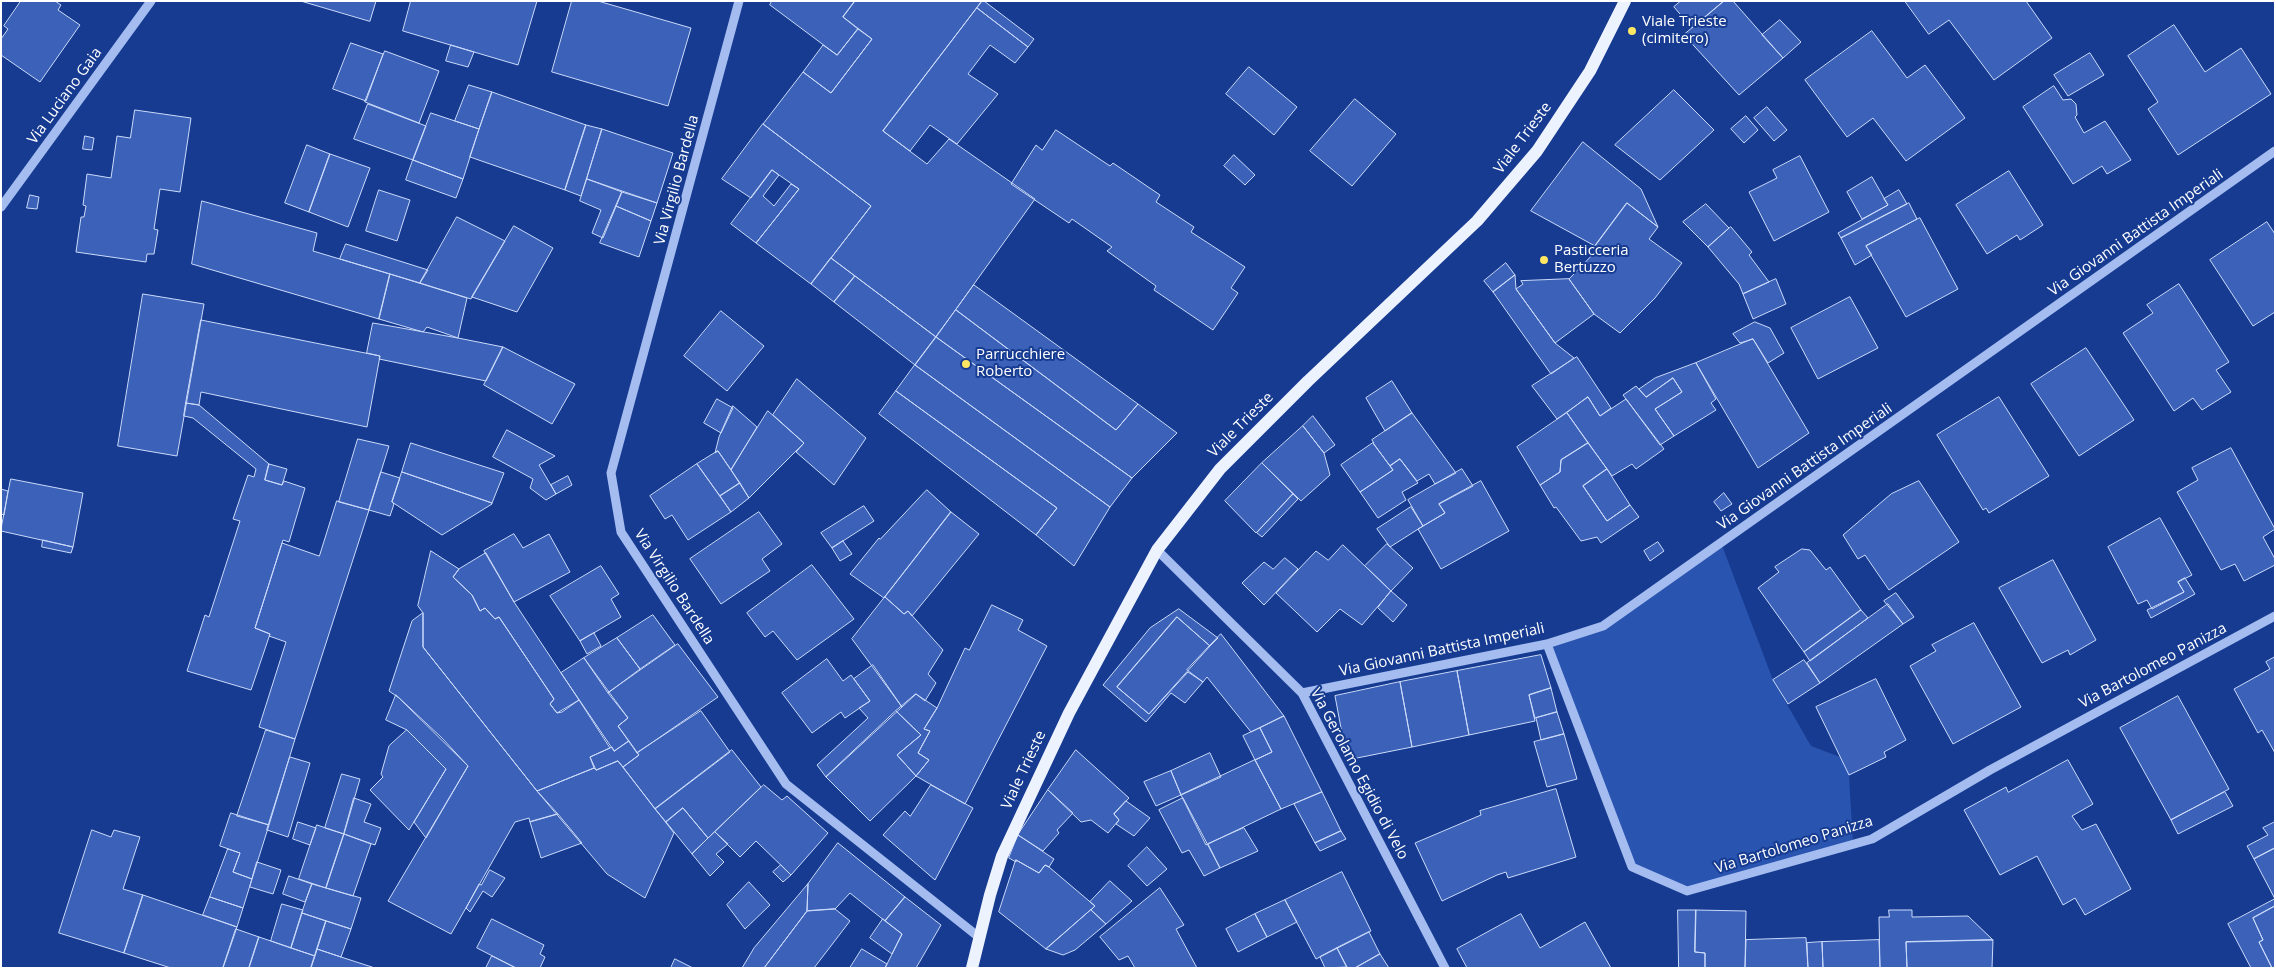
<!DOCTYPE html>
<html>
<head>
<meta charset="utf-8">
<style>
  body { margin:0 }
  #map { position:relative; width:2276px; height:969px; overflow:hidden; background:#163b91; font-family:"Open Sans",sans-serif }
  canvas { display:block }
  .frame { position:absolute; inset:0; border:2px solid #fff; pointer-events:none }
</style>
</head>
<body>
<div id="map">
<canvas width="2276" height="969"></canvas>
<div class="frame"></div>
</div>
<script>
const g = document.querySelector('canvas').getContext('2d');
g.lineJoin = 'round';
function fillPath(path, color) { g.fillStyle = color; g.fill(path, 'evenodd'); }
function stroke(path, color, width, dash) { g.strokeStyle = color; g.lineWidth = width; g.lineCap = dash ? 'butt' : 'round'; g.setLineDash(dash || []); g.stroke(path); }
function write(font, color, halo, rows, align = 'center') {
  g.font = font + ' "Open Sans",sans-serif'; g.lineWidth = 4; g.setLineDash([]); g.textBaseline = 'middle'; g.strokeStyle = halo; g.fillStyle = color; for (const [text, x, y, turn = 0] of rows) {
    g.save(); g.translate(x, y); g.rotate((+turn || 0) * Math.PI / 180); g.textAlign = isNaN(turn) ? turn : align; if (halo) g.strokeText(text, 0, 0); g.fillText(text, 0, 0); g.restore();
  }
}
fillPath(new Path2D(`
  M1721,543L1773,680L1811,746L1840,757L1849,775L1853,844L1687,891L1632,867L1547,644L1603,626Z`), '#2954b0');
const building = new Path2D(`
  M21,1H55L61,5L58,10L80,25L40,82L1,55V39L8,29L4,26Z
  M301,1H376L370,21Z
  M411,1H537L518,65L403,31Z
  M572,1H598L691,28L668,106L552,72Z
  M772,1H855L843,17L858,29L837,55L770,5Z
  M855,1H982L883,131L927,164L949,139L1035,199L936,337L831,258L871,206L763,124L803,72L831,93L872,39L843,17Z
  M982,1H984L1034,39L1028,47L977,8Z
  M1681,1H1724L1692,28L1674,7Z
  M1724,1H1733L1783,58L1739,95L1684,35Z
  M1905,1H2026L2052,38L1994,80L1949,20L1929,34Z
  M977,8L1028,47L1015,63L990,45L968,74L998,94L957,144L930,125L910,151L883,131Z
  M1780,20L1801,42L1783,58L1762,35Z
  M2174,25L2205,72L2241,48L2271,94L2178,155L2148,109L2158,102L2128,56Z
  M858,29L872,39L831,93L803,72L823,45L837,55Z
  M1872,31L1907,78L1925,65L1965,118L1906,161L1873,118L1847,137L1805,80Z
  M351,43L383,54L366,101L333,89Z
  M451,45L474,52L468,67L446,61Z
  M385,51L439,71L419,123L365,102Z
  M2090,53L2104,75L2068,96L2054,75Z
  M1249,67L1297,107L1274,135L1226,94Z
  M469,85L492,92L479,129L455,121Z
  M2054,86L2063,100L2071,99L2076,104L2077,115L2075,117L2084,133L2105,121L2131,160L2107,174L2102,166L2073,184L2023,107Z
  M1674,90L1714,130L1660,180L1615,145Z
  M492,92L586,125L565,190L470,157Z
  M1355,99L1396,134L1352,186L1310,151Z
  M368,104L426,126L413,160L354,139Z
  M1767,107L1787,130L1774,141L1754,118Z
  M135,110L191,118L180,192L160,189L154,229L158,230L154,254H147L146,262L76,252L81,217H84L86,206L83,205L87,174L111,178L117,136L130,138Z
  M431,113L479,129L463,179L413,160Z
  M1746,116L1758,130L1744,143L1731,129Z
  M763,124L871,206L811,284L756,243L799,189L772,170L751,198L722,179Z
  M586,125L602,129L581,196L565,190Z
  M602,129L673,153L657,203L587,179Z
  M1056,130L1110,166L1113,163L1160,195L1156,202L1194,227L1191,232L1245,267L1231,288L1238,293L1213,330L1154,290L1156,286L1107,251L1112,247L1072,219L1069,223L1011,184L1036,145L1042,150Z
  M85,136L94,138L92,150L83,149Z
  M1583,142L1641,189L1658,227L1627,203L1595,246L1531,211Z
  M307,145L330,154L309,212L285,203Z
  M330,154L370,168L348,227L309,212Z
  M1234,155L1255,175L1245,185L1224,166Z
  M1800,156L1829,212L1774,241L1749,192L1777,178L1773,170Z
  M413,160L463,179L456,198L406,180Z
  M772,170L779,175L763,196L774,206L791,184L799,189L756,243L731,224Z
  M2009,171L2043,225L2020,240L2017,235L1987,254L1956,205Z
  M1872,177L1888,205L1862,219L1847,192Z
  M587,179L622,192L603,238L592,233L601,210L580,201Z
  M379,190L410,200L397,241L366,231Z
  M1899,190L1907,204L1841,238L1838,233L1888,205L1884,199Z
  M622,192L657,203L651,221L616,206Z
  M30,195L39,197L37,209L27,208Z
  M202,201L317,233L313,251L390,274L379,319L192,264Z
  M1627,203L1658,227L1649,239L1682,263L1655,298L1620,333L1594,314L1569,279L1598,249L1595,246Z
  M1909,203L1917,219L1866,246L1872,255L1855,265L1841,238Z
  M1706,204L1729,228L1708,247L1683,222Z
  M616,206L651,221L639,257L600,243Z
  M457,217L505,241L471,299L420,283Z
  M1920,218L1958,289L1906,317L1866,246Z
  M2267,222L2275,234V312L2253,326L2210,260Z
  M514,226L553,248L517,312L472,297Z
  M1731,227L1752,252L1749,255L1769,282L1743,294L1739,284L1708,247Z
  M346,244L428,270L420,283L340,259Z
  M831,258L855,276L834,302L811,284Z
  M1506,263L1515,275L1493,292L1484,281Z
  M390,274L467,298L458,338L427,327L423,332L379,319Z
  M1515,275L1516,289L1555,343L1574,358L1551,374L1493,292Z
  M855,276L936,337L915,365L834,302Z
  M1569,279L1594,314L1555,343L1516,289L1523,284L1521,281Z
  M1776,279L1786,304L1753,319L1743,294Z
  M2179,284L2229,362L2216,370L2231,392L2202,410L2193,398L2174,411L2123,333L2153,313L2147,305Z
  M974,285L1138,404L1116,430L956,310Z
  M143,294L204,304L177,456L118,446Z
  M1850,297L1878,348L1818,379L1791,328Z
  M956,310L1116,430L1138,404L1177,433L1132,478L936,337Z
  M721,311L764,346L727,391L684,356Z
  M201,320L380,356L367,427L201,392L199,405L186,403Z
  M1755,322L1770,328L1784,353L1768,363L1753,339L1740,343L1733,334Z
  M373,323L458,338L503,347L486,381L379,359L380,356L367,353Z
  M936,337L1132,478L1110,507L915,365Z
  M1753,339L1809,433L1758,468L1696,363Z
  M503,347L575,384L552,424L484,385Z
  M2086,348L2134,420L2079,456L2031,384Z
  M1577,357L1611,408L1600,416L1588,397L1557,419L1532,386Z
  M1696,363L1716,399L1711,403L1716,410L1674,436L1655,409L1682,392L1673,378L1646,397L1639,389L1655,378Z
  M915,365L1110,507L1074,566L1036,535L1057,508L896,391Z
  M1673,378L1682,392L1655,409L1674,436L1660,445L1623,395L1636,386L1646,397Z
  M797,379L866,438L834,485L796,452L804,443L773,415Z
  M1392,381L1412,413L1385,431L1366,398Z
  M896,391L1057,508L1036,535L879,414Z
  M1588,397L1600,416L1626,399L1664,449L1636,469L1632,464L1612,476L1567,413Z
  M1999,397L2049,476L1989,513L1986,508L1983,510L1937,435Z
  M717,399L733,408L721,433L704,423Z
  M186,403L199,405L269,464L265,480L282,485L284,481L305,488L289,542L283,540L255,628L270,634L251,690L187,671L205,615L209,617L240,521L233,519L248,475L254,477L256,469L193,418L184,416Z
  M733,406L757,427L731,470L718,451L715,453L719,437Z
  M768,411L804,443L749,498L731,470Z
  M1412,413L1456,473L1435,484L1429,474L1417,481L1400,459L1390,466L1373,443H1374L1372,440Z
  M1567,413L1588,443L1561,460L1560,472L1540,485L1517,447Z
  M1313,416L1335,445L1324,453L1303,426Z
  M1303,426L1324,453L1330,475L1301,501L1262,463Z
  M507,430L555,456L539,465L556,494L546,500L530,488L533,479L493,457Z
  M358,439L389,446L369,510L339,502Z
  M411,443L504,473L492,503L402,472Z
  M1373,443L1393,470L1360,492L1341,465Z
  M1588,443L1607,469L1583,486L1607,521L1630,505L1639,517L1601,543L1597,537L1581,541L1556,507L1554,508L1540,485L1560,472L1561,460Z
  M2231,448L2275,529L2263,537L2275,559V565L2244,581L2235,564L2221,570L2177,492L2198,480L2192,468Z
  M718,451L740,483L720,496L697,464Z
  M1400,459L1418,483L1402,492L1406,500L1378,518L1360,492L1393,470L1390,466Z
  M1262,463L1293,494L1256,533L1225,501Z
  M269,464L287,469L282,485L265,480Z
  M697,464L731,512L688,540L672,515L665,519L650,496Z
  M1462,469L1473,486L1439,504L1445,513L1423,526L1408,500Z
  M1607,469L1630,505L1607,521L1583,486Z
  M381,472L400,478L392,502L394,504L390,516L369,510Z
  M402,472L492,503V504L442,535L392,502Z
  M568,476L572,485L556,494L551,485Z
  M11,479L83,493L73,547L1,531Z
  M1481,481L1509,531L1441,569L1418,529L1445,513L1439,504Z
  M1919,481L1959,542L1889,590L1865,555L1858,559L1843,535L1891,494Z
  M740,483L749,498L731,512L720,496Z
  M1,489L8,491L4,515L1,514Z
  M927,490L951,512L884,598L850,574L879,538L880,539Z
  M1724,493L1732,504L1721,511L1714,502Z
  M1293,494L1298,499L1262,537L1257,533Z
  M337,501L369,510L295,739L259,727L286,642L269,636L270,634L255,628L282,543L319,556Z
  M864,506L874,521L832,548L821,533Z
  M1411,507L1423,526L1390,547L1377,529Z
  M759,512L782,544L762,559L770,571L721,604L690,559Z
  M951,512L979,534L912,616L908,611L904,614L885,597Z
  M2160,518L2192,575L2178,582L2184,592L2152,609L2147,600L2138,604L2108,547Z
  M514,534L523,548L549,534L570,572L514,602L484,551Z
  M43,540L73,547L71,553L42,547Z
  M843,541L852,554L840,561L832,548Z
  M1658,542L1664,551L1650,561L1644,551Z
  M1387,544L1413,568L1391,591L1365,566Z
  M1343,545L1391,591L1362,625L1340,609L1317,632L1276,593L1316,551L1328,560Z
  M1802,549L1810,550L1826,570L1830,567L1861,610L1804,652L1758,588L1779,572L1775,567Z
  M431,551L459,569L453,577L472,595L480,611L485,608L495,619L499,617L554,699L550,704L557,713L579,700L610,748L590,757L594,768L537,791L423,647V613L418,606Z
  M486,553L514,602L579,700L562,712L557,713L550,704L554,699L499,617L495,619L485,608L480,611L472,595L453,577L459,569Z
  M1285,558L1298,569L1264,605L1242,583L1264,562L1273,569Z
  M2053,560L2096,640L2070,655L2068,650L2042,663L1999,588Z
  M812,565L854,619L797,660L773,631L765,637L747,613Z
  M601,566L619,594L611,599L621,617L580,641L550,596Z
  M2185,578L2195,594L2151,618L2147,610L2184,592L2178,582Z
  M1391,591L1407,605L1393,622L1378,608Z
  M1896,593L1914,617L1903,624L1884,601Z
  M885,597L904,614L908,611L943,650L928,674L936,683L925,701L916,694L902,707L852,639Z
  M1888,604L1903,624L1820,683L1807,663Z
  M992,605L1023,620L1018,630L1047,646L965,804L916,776L929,760L918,753L930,731L924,729L937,708L965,648L969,650Z
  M1179,609L1218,638L1210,646L1177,617L1117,687L1149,714L1188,672L1203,682L1185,703L1171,693L1146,722L1103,685L1150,628Z
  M1861,610L1868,618L1810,661L1804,652Z
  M423,613V647L537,791L558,814L530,822L529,818L515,822L451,934L388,901L468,766L399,698L389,691L412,621Z
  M653,615L675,645L640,669L617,638Z
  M1177,617L1210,646L1149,714L1117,687Z
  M1974,623L2021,707L1953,744L1910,666L1936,651L1932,645Z
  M594,633L601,646L587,654L580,641Z
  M1221,634L1228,643L1284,716L1251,732L1207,677L1203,682L1187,670Z
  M617,638L640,669L608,693L584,658Z
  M678,644L718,697L637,753L618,726L628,718L608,693Z
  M1541,655L1551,688L1529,695L1535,721L1469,735L1457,671Z
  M2275,657V753L2262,730L2258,733L2234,689L2270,669L2266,662Z
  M584,658L628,718L618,726L629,741L614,751L561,673Z
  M827,659L843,681L851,675L870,701L845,718L841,712L812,733L782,693Z
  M1804,660L1820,683L1788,704L1773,680Z
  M873,665L902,707L826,777L817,765L868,718L859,708L870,701L854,679Z
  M1457,671L1469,735L1412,747L1400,682Z
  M1876,679L1906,740L1884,752L1886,757L1849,775L1816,707Z
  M1400,682L1412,747L1347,760L1335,696Z
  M1551,688L1557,712L1535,718L1529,695Z
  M916,694L937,708L924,729L930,731L918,753L929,760L916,776L897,755L921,735L896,711Z
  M396,695L442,738L468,766L426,838L414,822L446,769L407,730L386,720Z
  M2178,696L2229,789L2171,820L2120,728Z
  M701,711L730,752L655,809L623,767L639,755L637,753Z
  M896,711L921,735L897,755L916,776L870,821L826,777Z
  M1557,712L1564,734L1541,740L1536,718Z
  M1284,716L1322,792L1281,809L1255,760L1272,752L1260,728Z
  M1260,728L1272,752L1255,760L1243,736Z
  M266,730L295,739L269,825L237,816Z
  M407,730L446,769L409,830L370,790L383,777L381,774L389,746Z
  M1564,734L1577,779L1547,787L1534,742Z
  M629,741L639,755L623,767L618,761L596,770L590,757L612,747L614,751Z
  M732,750L761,787L708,838L683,808L666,822L655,809Z
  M1076,750L1129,798L1114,814L1119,820L1108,833L1091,820L1081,822L1048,790Z
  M1210,753L1221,777L1181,795L1171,771Z
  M290,757L310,763L288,837L267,830Z
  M1255,760L1281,809L1206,845L1181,795Z
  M2068,760L2093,804L2072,816L2082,830L2096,824L2131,889L2085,915L2075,898L2063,905L2037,856L2000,875L1964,810L2006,787L2008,792Z
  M618,761L674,833L645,898L607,874L537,791L594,768L596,770Z
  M1171,771L1181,795L1156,806L1144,782Z
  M342,774L360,779L344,834L325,828Z
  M764,785L782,800L787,796L828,833L791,875L756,841L740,857L715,832Z
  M931,785L973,808L935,880L883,835L905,811L910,816Z
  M1556,789L1576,857L1508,878L1506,872L1497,875L1442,901L1415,843L1481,815L1480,811Z
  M1048,790L1073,813L1057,830L1059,833L1043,851L1018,835Z
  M1322,792L1341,831L1315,843L1294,804Z
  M2225,792L2233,806L2178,834L2171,820Z
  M354,798L371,804L364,822L381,828L375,845L344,834Z
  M1183,798L1220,868L1204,876L1189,850L1182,853L1159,810Z
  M1126,801L1150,818L1134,836L1116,824L1119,820L1114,814Z
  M683,808L708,838L692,854L666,822Z
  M231,813L269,825L252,879L233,872L240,853L220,846Z
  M558,814L582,843L541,858L530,822Z
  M298,822L316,828L310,845L293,839Z
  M2275,822V848L2254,859L2247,846L2268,835L2263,828Z
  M317,825L344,834L326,888L299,879Z
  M1244,828L1258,851L1220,868L1208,844Z
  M92,830L111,837L114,830L140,837L123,889L143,895L124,953L59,933Z
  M1341,831L1346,839L1320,851L1315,843Z
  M715,832L728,844L716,854L724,862L710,876L692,854Z
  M344,834L371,844L353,896L326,888Z
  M1018,835L1054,859L1049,867L1045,865L1039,873L1016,860V862L1009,858Z
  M838,843L905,897L885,921L850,893L835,909L807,911L808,884Z
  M1147,847L1167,869L1147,886L1128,866Z
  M2275,848V899L2254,859Z
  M228,849L240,853L233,872L252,879L243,908L210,897Z
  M1016,860L1039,873L1045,865L1049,867L1095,906L1046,949L999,912Z
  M257,862L281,870L273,894L250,887Z
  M781,865L791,875L783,882L773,872Z
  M490,870L505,878L492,897L483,891L470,912L466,908L479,884L481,885Z
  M1342,872L1371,931L1316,959L1285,900Z
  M289,876L312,884L305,902L283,894Z
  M1110,881L1132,901L1106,924L1091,910L1095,906L1090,902Z
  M749,882L770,905L745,929L727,905Z
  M312,884L361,898L351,929L302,913Z
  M808,884L807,911L764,968H742L754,948Z
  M1160,888L1184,925L1176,929L1197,968H1135L1128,956L1119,960L1100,937Z
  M143,895L237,927L223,968H171L124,953Z
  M210,897L243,908L237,927L203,915Z
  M905,897L941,925L916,968H885L902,934L885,921Z
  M2275,899V906L2253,918L2263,940L2259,942L2272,968H2251L2228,924Z
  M1285,900L1297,922L1267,937L1255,914Z
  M282,904L303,910L291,948L271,941Z
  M2275,906V968H2272L2259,942L2263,940L2253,918Z
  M835,909L850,921L814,968H764L807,911Z
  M1091,910L1106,924L1075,950L1063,955L1046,949Z
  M1678,910H1696L1695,952L1705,953V968H1679Z
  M1696,910L1746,911L1745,968H1705V953L1695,952Z
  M1889,910H1912V917L1968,916L1993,940L1906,942L1907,968H1880L1879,917H1889Z
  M302,913L326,921L315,956L291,948Z
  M1255,914L1267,937L1238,952L1226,929Z
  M1521,914L1540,948L1585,922L1611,968H1467L1457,949Z
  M492,919L544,945L540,954L545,957L540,968H516L477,948Z
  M883,919L902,934L892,954L870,938Z
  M326,921L351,929L341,957L317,949Z
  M236,929L259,937L249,968H223Z
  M1369,932L1380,954L1355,968H1347L1337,948Z
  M259,937L315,956L311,968H249Z
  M1806,938L1808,968H1745L1746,940Z
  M1879,940L1880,968H1823L1822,942Z
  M1993,940L1992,968H1907L1906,942Z
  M1822,942L1823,968H1808L1807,943Z
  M1337,948L1347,967L1325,968L1320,957Z
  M317,949L341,957L375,968H311Z
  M862,949L887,964L885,968H850Z
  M1380,954L1389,968H1355Z
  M492,956L516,968H486Z
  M675,959L693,968H671Z`);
fillPath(building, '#3b62b8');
stroke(building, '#cbdafb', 1);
stroke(new Path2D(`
  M739,1L611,473L621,532L786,784L980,938
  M1,207L151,1
  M1157,550L1302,693L1445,968
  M1547,644L1632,867L1687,891L1872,839L1990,770L2275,616
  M1302,693L1547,644L1603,626L2275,151`), '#a4bcf0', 9);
stroke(new Path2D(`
  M972,968L990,895L1002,856L1069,713L1157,550L1220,469L1308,381L1477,221L1537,151L1590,71L1625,1`), '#edf2ff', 12);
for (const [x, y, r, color] of [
  [1632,31,5,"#ffe763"],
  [1544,260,5,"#ffe763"],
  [966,364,5,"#ffe763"]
]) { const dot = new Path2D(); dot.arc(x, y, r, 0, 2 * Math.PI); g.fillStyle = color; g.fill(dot); stroke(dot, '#163b91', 2); }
write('15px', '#fff', '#163b91', [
  ["Viale Trieste",1642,22],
  ["(cimitero)",1642,39],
  ["Pasticceria",1554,251],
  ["Bertuzzo",1554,268],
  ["Parrucchiere",976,355],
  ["Roberto",976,372]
], 'left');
write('15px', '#fff', '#163b91', [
  ["Via Luciano Gaia",65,96,-54],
  ["Viale Trieste",1523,138,-53],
  ["Via Virgilio Bardella",677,180,-75],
  ["Via Giovanni Battista Imperiali",2136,233,-35],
  ["Viale Trieste",1241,425,-45],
  ["Via Giovanni Battista Imperiali",1805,467,-35],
  ["Via Virgilio Bardella",674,587,57],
  ["Via Giovanni Battista Imperiali",1442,650,-12],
  ["Via Bartolomeo Panizza",2153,666,-28],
  ["Viale Trieste",1024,770,-65],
  ["Via Gerolamo Egidio di Velo",1359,774,62],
  ["Via Bartolomeo Panizza",1794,845,-17]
]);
</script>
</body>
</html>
